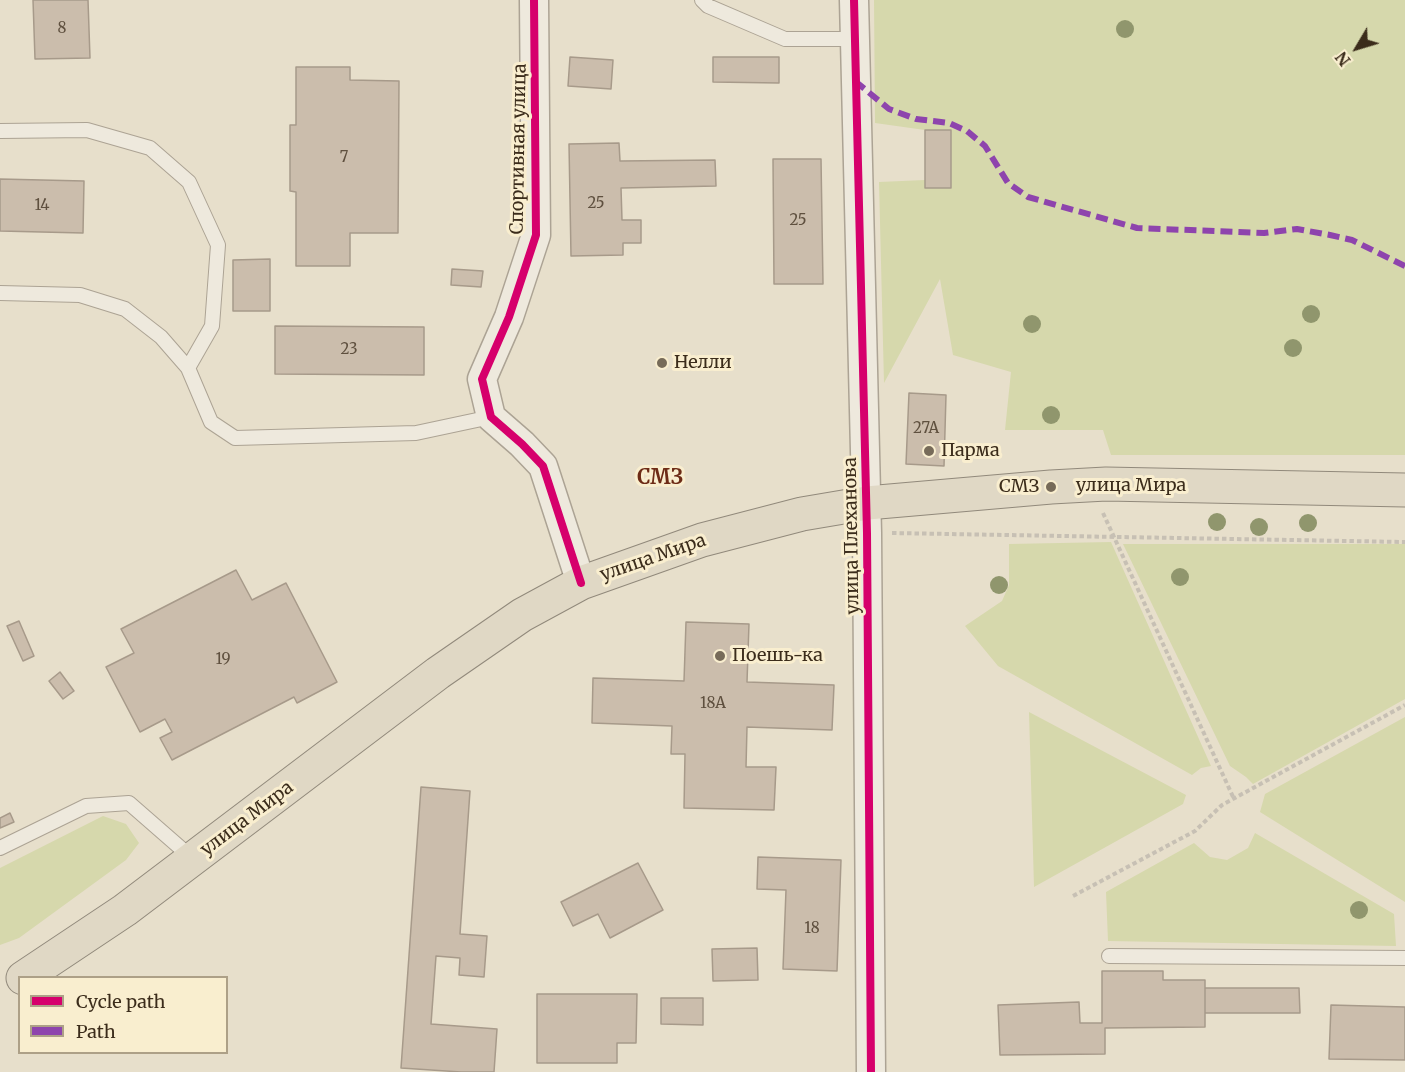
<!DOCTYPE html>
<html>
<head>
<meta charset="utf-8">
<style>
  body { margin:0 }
  #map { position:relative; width:1405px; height:1072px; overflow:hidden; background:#e7dfcb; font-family:Merriweather,serif }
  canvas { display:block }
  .legend { position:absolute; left:18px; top:976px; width:210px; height:78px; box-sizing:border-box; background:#f9eecf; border:2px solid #ada087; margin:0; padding:8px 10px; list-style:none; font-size:18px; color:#3b2c1b }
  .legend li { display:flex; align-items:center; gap:12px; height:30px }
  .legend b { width:30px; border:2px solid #ada087 }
  .north { position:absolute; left:1327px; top:18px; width:60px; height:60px; -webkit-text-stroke:4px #f9eecf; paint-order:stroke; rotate:232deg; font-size:16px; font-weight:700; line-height:24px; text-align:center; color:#3b2c1b }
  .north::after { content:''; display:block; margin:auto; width:21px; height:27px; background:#3b2c1b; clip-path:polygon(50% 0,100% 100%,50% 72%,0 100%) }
</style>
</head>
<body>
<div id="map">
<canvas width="1405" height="1072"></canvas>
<ul class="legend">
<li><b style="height:8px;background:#d6006c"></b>Cycle path</li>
<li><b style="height:8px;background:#8e44ad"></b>Path</li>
</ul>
<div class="north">N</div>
</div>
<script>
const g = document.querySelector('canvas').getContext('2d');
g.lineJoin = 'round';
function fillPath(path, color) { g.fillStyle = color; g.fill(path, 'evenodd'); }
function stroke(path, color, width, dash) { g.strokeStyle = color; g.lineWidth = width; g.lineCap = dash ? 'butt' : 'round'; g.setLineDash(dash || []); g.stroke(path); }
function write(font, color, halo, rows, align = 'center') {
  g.font = font + ' Merriweather,serif'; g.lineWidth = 6; g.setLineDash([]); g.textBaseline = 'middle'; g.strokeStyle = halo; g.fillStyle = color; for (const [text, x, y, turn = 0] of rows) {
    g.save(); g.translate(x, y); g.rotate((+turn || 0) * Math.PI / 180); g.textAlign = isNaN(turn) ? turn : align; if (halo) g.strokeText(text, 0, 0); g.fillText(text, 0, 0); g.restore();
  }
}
fillPath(new Path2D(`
  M874,0H1405V455H1111L1103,430H1005L1011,372L953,355L940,279L884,383L879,182L925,180V188H951V130H925L875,123Z
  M1111,542L1211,766L1201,768L1192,775L998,666L965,626L1002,601L1009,585V544Z
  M1123,544H1405V699L1253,784L1246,777L1230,766Z
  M1029,712L1186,795L1183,804L1034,887Z
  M1405,717V902L1260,812L1265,794Z
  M103,816L126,824L139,843L126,860L19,938L0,945V868Z
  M1255,833L1394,914L1396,946L1108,941L1106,892L1194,843L1210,857L1227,860L1248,848Z`), '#d6d8ac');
const building = new Path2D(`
  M33,0H88L90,58L35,59Z
  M570,57L613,60L611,89L568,86Z
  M713,57H779V83L713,82Z
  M296,67H350V80L399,81L398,233H350V266H296V192L290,191V125H296Z
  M925,130H951V188H925Z
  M619,143L620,161L715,160L716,186L621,188L622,220H641V243H623V255L571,256L569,144Z
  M773,159H821L823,284H774Z
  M0,179L84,181L83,233L0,231Z
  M270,259V311H233V260Z
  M452,269L483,271L481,287L451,285Z
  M275,326L424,327V375L275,374Z
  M909,393L946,395L944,466L906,464Z
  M236,570L252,600L286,583L337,682L297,703L294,697L172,760L160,738L172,732L165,719L140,732L106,667L134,653L121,629Z
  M19,621L34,656L23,661L7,626Z
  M686,622L749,624L747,682L834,685L832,730L747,727L746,767H776L774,810L684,808L685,754H671L672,726L592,723L593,678L684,681Z
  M60,672L74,691L63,699L49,681Z
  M421,787L470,791L460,934L487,936L484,977L459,975L460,958L436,956L431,1024L497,1029L494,1072H461L401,1068Z
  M10,813L14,822L0,828V818Z
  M758,857L841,860L837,971L783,969L786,890L757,889Z
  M638,863L663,910L610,938L598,914L573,926L561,902Z
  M757,948L758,980L713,981L712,949Z
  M1102,971H1163V980H1205V1027L1105,1028V1054L1000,1055L998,1005L1079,1002L1080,1023H1102Z
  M1205,988H1299L1300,1013H1205Z
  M537,994H637L636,1043H617V1063H537Z
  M661,998H703V1025L661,1024Z
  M1331,1005L1405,1007V1060L1329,1059Z`);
fillPath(building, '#cbbdac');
stroke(building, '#a79a8a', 1.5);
const service = new Path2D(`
  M702,0L708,6L785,39H854
  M0,131L87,130L150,148L189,182L218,245L212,326L188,368
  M0,293L80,295L125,309L161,337L188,368L211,422L235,438L416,433L491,417
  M0,848L86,806L129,803L192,858
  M1109,956L1405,958`);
const minor = new Path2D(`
  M534,0L536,235L509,317L482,379L491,417L522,444L543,466L581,583
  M854,0L867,533L871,1072`);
const trunk = new Path2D(`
  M23,978L125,910L438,673L522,615L581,583L702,540L802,514L867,503L1051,487L1106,484L1405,490`);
stroke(service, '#aca394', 16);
stroke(minor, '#aca394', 31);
stroke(trunk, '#91897b', 35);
stroke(new Path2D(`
  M1103,513L1234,799
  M892,533L1405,542
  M1073,896L1195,831L1222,805L1405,705`), '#c7c0b4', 4, [4.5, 3]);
stroke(service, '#eee9dd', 14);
stroke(minor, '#eee9dd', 28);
stroke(trunk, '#e0d8c5', 33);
stroke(new Path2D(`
  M855,81L889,109L916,119L949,123L967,131L985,146L1008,183L1028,197L1137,228L1264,233L1297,229L1330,235L1352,240L1405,266`), '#8e44ad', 6, [12, 6]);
stroke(new Path2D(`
  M534,0L536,235L509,317L482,379L491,417L522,444L543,466L581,583
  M854,0L867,533L871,1072`), '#d6006c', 8);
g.fillStyle = '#90966d';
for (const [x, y] of [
  [1125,29],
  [1311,314],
  [1032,324],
  [1293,348],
  [1051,415],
  [1217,522],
  [1308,523],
  [1259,527],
  [1180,577],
  [999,585],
  [1359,910]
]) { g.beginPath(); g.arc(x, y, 9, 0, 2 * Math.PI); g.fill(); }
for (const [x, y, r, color] of [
  [662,363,6,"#776b59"],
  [929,451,6,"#776b59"],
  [1051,487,6,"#776b59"],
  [720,656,6,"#776b59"]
]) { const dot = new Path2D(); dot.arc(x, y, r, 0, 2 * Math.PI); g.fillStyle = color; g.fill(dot); stroke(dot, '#f9eecf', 2); }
write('15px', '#5f503f', null, [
  ["8",62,29],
  ["7",344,158],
  ["25",596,204],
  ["14",42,206],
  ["25",798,221],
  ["23",349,350],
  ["27А",926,429],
  ["19",223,660],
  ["18А",713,704],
  ["18",812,929]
]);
write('18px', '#3b2c1b', '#f9eecf', [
  ["Спортивная улица",519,149,-89],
  ["улица Мира",1131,486],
  ["улица Плеханова",852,536,-91],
  ["улица Мира",653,558,-19],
  ["улица Мира",247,819,-37]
]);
write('18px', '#3b2c1b', '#f9eecf', [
  ["Нелли",674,363],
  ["Парма",941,451],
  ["СМЗ",1039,487,"right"],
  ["Поешь-ка",732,656]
], 'left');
write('bold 20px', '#6d2b16', '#f9eecf', [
  ["СМЗ",660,478]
]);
</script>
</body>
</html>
